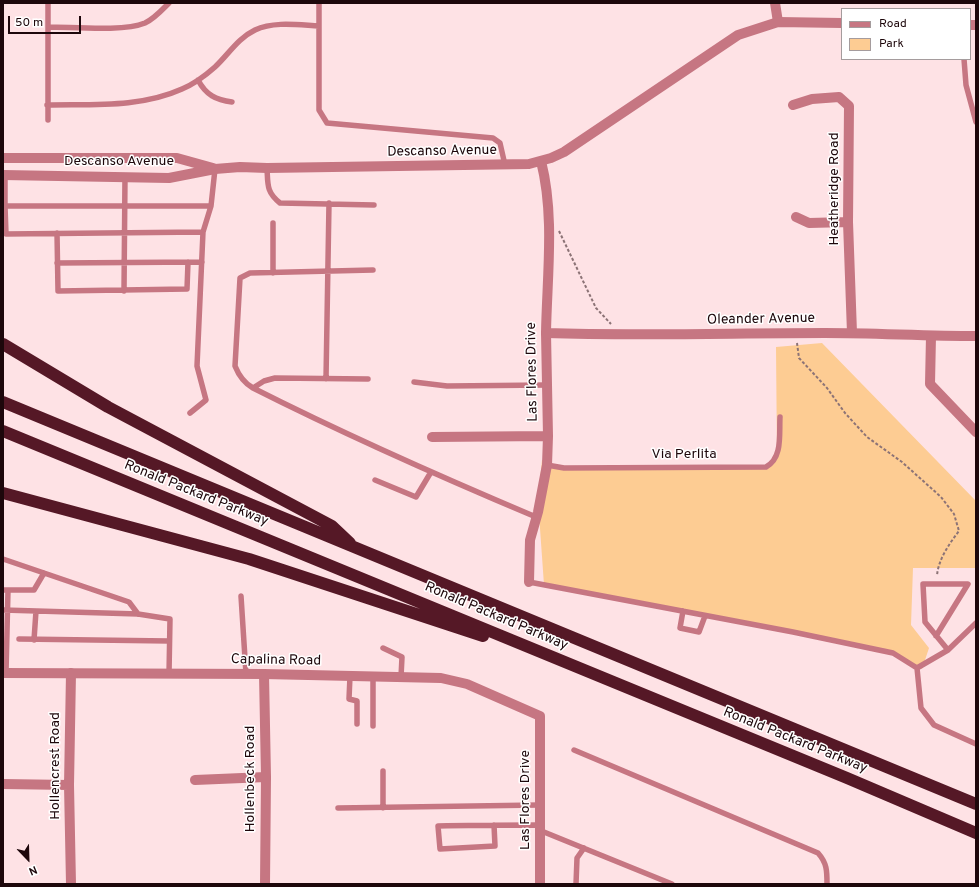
<!DOCTYPE html>
<html>
<head>
<meta charset="utf-8">
<style>
  body { margin:0 }
  #map { position:relative; width:979px; height:887px; overflow:hidden; background:#fee2e5; font-family:Overpass,sans-serif }
  canvas { display:block }
  .frame { position:absolute; inset:0; border:4px solid #1d070b; pointer-events:none }
  .legend { position:absolute; left:841px; top:8px; width:130px; height:52px; box-sizing:border-box; background:#fff; border:1px solid #a59c9d; margin:0; padding:5px 7px; list-style:none; font-size:12px; color:#1d070b }
  .legend li { display:flex; align-items:center; gap:8px; height:20px }
  .legend b { width:20px; border:1px solid #a59c9d }
  .north { position:absolute; left:8px; top:839px; width:40px; height:40px; -webkit-text-stroke:3px #fff; paint-order:stroke; rotate:157deg; font-size:11px; font-weight:700; line-height:16px; text-align:center; color:#1d070b }
  .north::after { content:''; display:block; margin:auto; width:14px; height:18px; background:#1d070b; clip-path:polygon(50% 0,100% 100%,50% 72%,0 100%) }
  .scale { position:absolute; left:8px; top:16px; width:73px; height:18px; box-sizing:border-box; border:2px solid #1d070b; border-top:0; padding-left:5px; font-size:12px; line-height:14px; white-space:nowrap; color:#1d070b; -webkit-text-stroke:3px #fff; paint-order:stroke }
</style>
</head>
<body>
<div id="map">
<canvas width="979" height="887"></canvas>
<div class="frame"></div>
<ul class="legend">
<li><b style="height:5px;background:#c67682"></b>Road</li>
<li><b style="height:11px;background:#fdcc93"></b>Park</li>
</ul>
<div class="north">N</div>
<div class="scale">50 m</div>
</div>
<script>
const g = document.querySelector('canvas').getContext('2d');
g.lineJoin = 'round';
function fillPath(path, color) { g.fillStyle = color; g.fill(path, 'evenodd'); }
function stroke(path, color, width, dash) { g.strokeStyle = color; g.lineWidth = width; g.lineCap = dash ? 'butt' : 'round'; g.setLineDash(dash || []); g.stroke(path); }
function write(font, color, halo, rows, align = 'center') {
  g.font = font + ' Overpass,sans-serif'; g.lineWidth = 3; g.setLineDash([]); g.textBaseline = 'middle'; g.strokeStyle = halo; g.fillStyle = color; for (const [text, x, y, turn = 0] of rows) {
    g.save(); g.translate(x, y); g.rotate((+turn || 0) * Math.PI / 180); g.textAlign = isNaN(turn) ? turn : align; if (halo) g.strokeText(text, 0, 0); g.fillText(text, 0, 0); g.restore();
  }
}
fillPath(new Path2D(`
  M822,343L976,501V568H913L911,625L929,648L922,669L893,653L544,585L538,500L542,460L564,468L766,467L777,457L776,347Z`), '#fdcc93');
stroke(new Path2D(`
  M559,231L596,308L611,324
  M797,343L799,358L827,388L845,413L867,437L902,462L941,497L954,514L959,531C949,544 938,560 937,576`), '#8c7376', 2, [3, 2]);
stroke(new Path2D(`
  M319,3V110L327,123L493,138L500,143L505,165
  M48,27C73,27 123,32 145,23C154,19 162,10 169,3
  M964,59L966,85L976,122
  M198,80C206,95 216,100 232,102
  M47,105C93,104 140,108 182,89C194,84 206,75 215,67C228,55 238,38 255,30C274,21 299,25 319,26
  M48,120V3
  M267,168C268,184 266,192 280,203L374,205
  M5,175V206H211
  M5,206L6,234L203,232
  M57,233L58,291L187,289L188,262
  M57,263L202,262
  M273,273V223
  M124,291L125,177
  M326,379L329,203
  M368,379L275,378L264,381L253,388C244,383 239,376 235,366L240,278L250,273L373,270
  M414,382L447,386L547,385
  M253,388C346,435 441,477 536,517
  M190,413L206,400L197,366L203,232L211,206L215,169
  M547,465L564,468L766,467C783,458 779,434 780,417
  M375,480L416,497L431,472
  M3,559L129,602L138,614
  M529,582L793,632L893,653L917,668L921,708L934,725L976,744
  M3,590H34L44,573
  M241,596L246,674
  M3,610L138,614L170,619L169,674
  M683,611L680,628L699,632L705,616
  M936,636L968,584H923L925,622L948,650
  M19,639L169,641
  M34,640L36,611
  M383,648L402,657L401,677
  M917,668L948,650L976,623
  M6,673L8,590
  M350,676L349,699L357,701V724
  M373,726V676
  M574,750L818,853C827,863 827,871 827,884
  M338,808L539,805
  M383,808V771
  M494,825L495,846L440,849L438,826C472,825 505,825 539,825
  M539,830L672,884
  M576,884L577,858L584,848`), '#c67682', 5.5);
stroke(new Path2D(`
  M775,3L778,22
  M793,105L812,99L839,97L849,106L848,222L852,333
  M796,217L809,223L848,222
  M931,336L930,384L976,432
  M432,437L548,436
  M529,582L530,540L538,512L547,465L548,436L546,333
  M264,674L266,777L265,884
  M195,780L266,777
  M3,784L69,785
  M71,884L69,785L71,673`), '#c67682', 10);
stroke(new Path2D(`
  M970,25H976
  M3,158H177L213,168
  M541,161C555,216 547,276 546,333C639,336 732,333 825,333C875,333 925,336 976,336
  M3,175L169,178L215,169L240,167L267,168L529,164L551,158L564,152L738,35L778,22L842,23
  M3,673L264,674L441,678L467,684L540,716V884`), '#c67682', 10);
stroke(new Path2D(`
  M3,344L108,407L332,526L350,543
  M3,402L976,804
  M3,431L847,778L976,833
  M3,493L249,559L483,636`), '#551826', 12);
write('14px', '#1d070b', '#fff', [
  ["Descanso Avenue",442,152,-1],
  ["Descanso Avenue",119,162],
  ["Heatheridge Road",835,189,-90],
  ["Oleander Avenue",761,320,-1],
  ["Las Flores Drive",533,372,-91],
  ["Via Perlita",684,455],
  ["Ronald Packard Parkway",196,494,22],
  ["Ronald Packard Parkway",496,617,23],
  ["Capalina Road",276,661,1],
  ["Ronald Packard Parkway",795,741,22],
  ["Hollencrest Road",56,766,-90],
  ["Hollenbeck Road",251,779,-90],
  ["Las Flores Drive",526,800,-90]
]);
</script>
</body>
</html>
